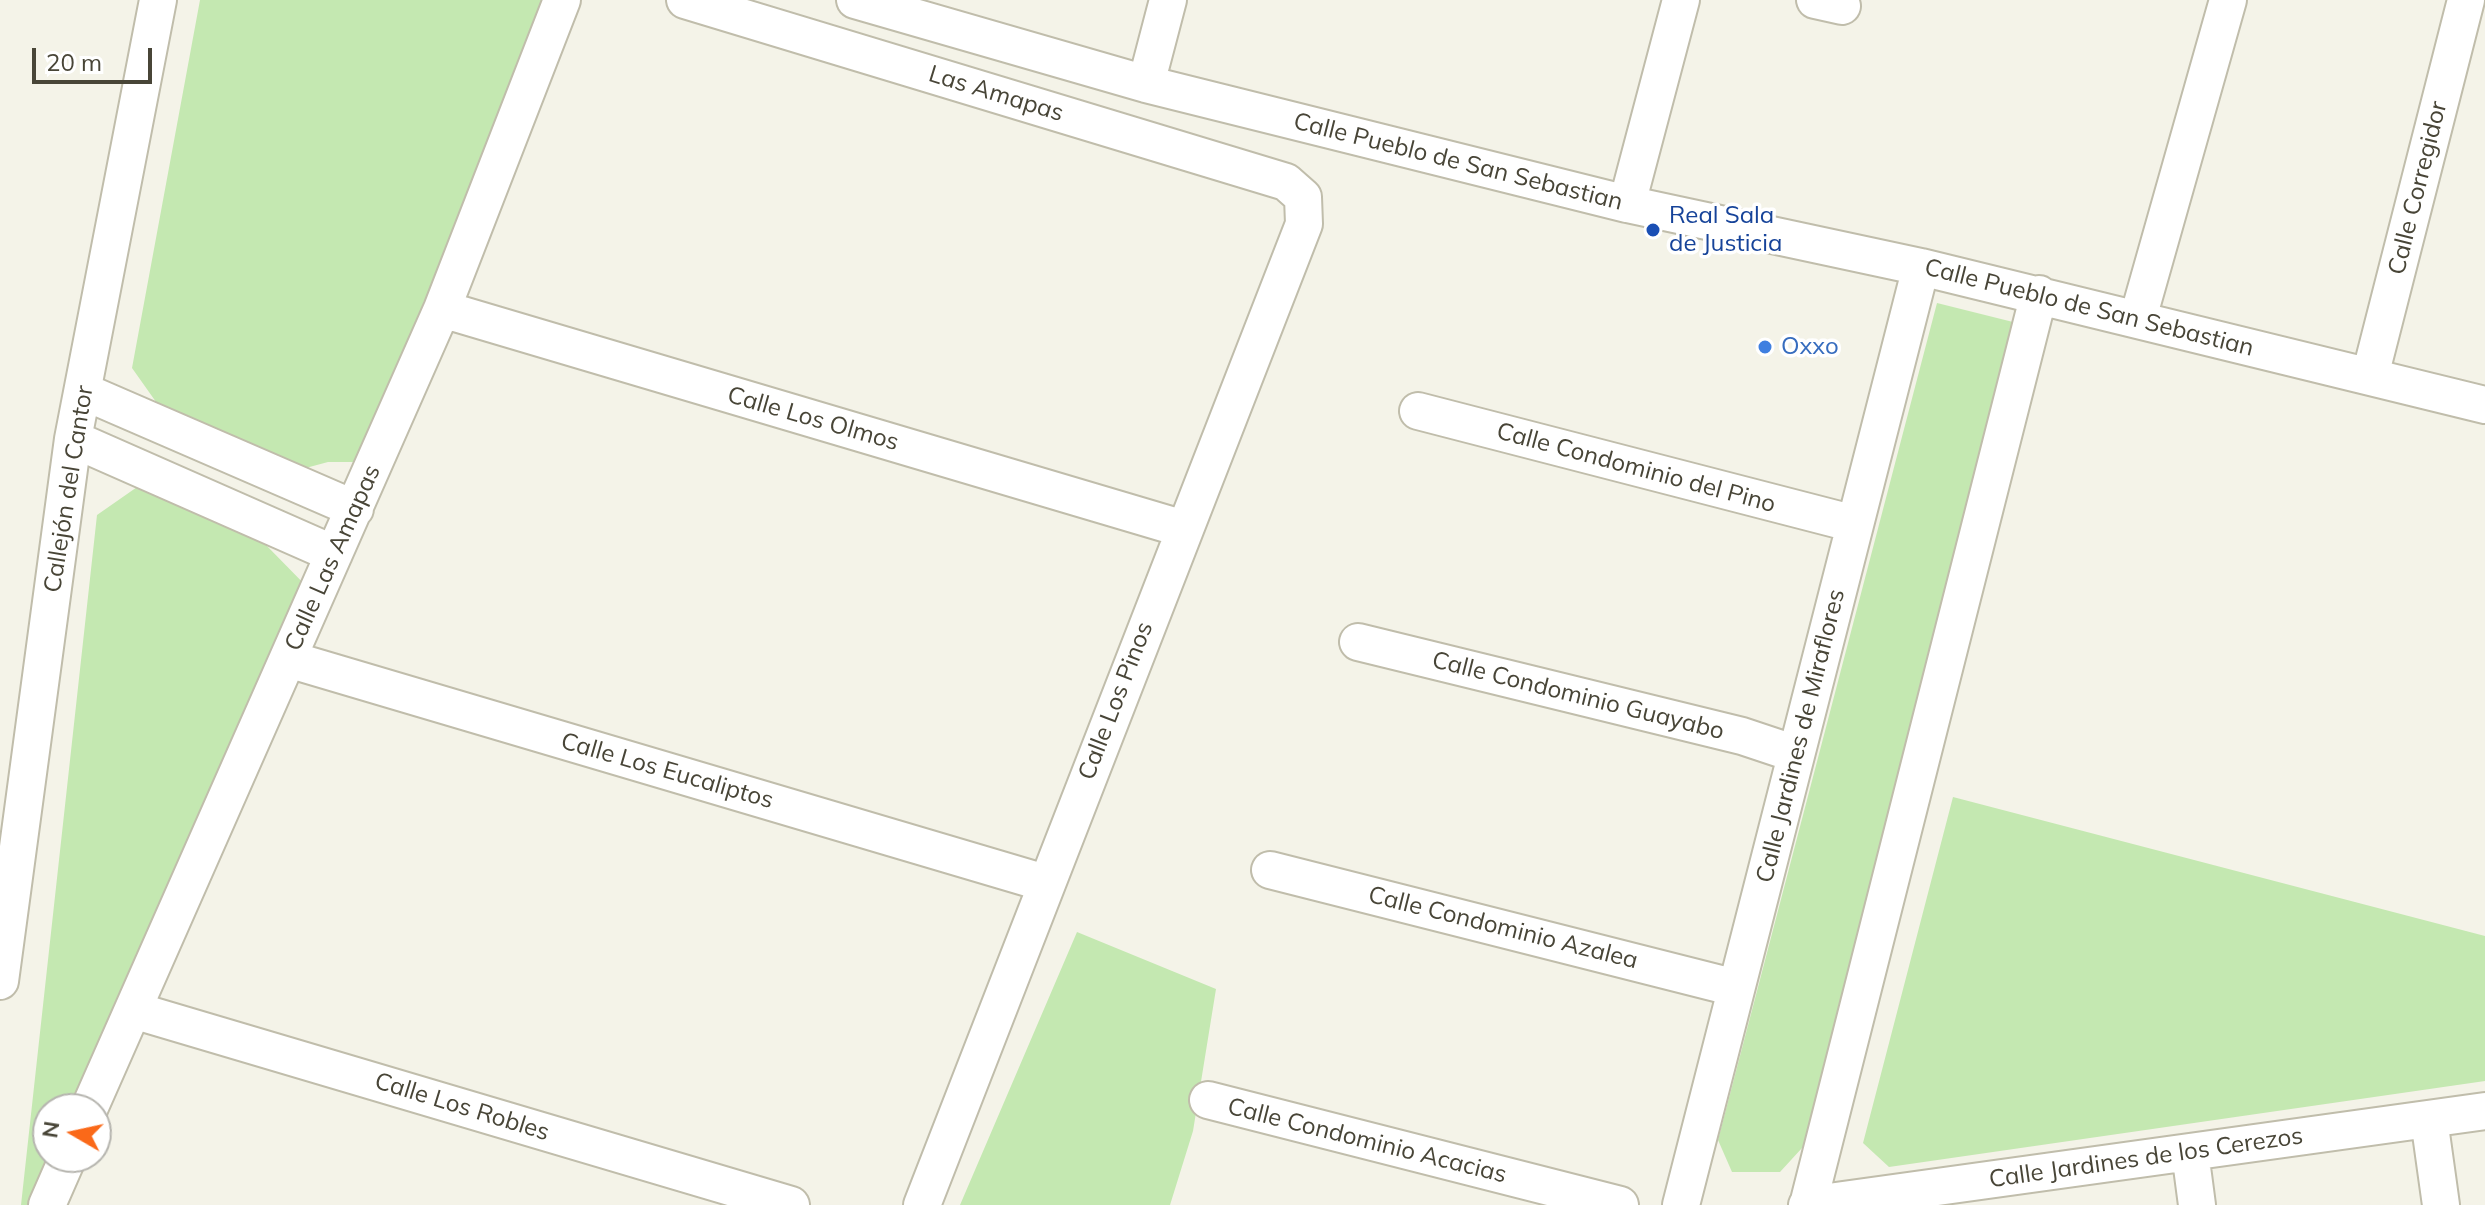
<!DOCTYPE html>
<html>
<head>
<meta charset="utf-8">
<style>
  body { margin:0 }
  #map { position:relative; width:2485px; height:1205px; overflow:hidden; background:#f4f3e8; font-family:Mulish,sans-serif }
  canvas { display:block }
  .north { position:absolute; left:32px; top:1093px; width:80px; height:80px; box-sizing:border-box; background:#fff; border:2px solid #b6b5af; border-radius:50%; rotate:279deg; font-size:22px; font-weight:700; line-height:32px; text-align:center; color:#484537 }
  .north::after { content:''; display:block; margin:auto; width:28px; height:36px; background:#fa6919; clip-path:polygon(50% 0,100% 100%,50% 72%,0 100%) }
  .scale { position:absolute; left:32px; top:48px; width:120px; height:36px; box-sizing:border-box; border:4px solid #484537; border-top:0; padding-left:10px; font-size:24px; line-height:28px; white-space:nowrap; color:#484537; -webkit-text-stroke:6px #fff; paint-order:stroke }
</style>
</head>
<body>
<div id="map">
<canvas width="2485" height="1205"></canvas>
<div class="north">N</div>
<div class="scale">20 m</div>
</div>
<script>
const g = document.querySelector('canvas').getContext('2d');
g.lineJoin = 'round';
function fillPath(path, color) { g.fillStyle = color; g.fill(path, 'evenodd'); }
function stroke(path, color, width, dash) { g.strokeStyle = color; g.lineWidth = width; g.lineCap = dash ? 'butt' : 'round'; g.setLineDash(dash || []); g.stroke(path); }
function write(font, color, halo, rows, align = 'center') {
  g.font = font + ' Mulish,sans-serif'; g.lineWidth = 7; g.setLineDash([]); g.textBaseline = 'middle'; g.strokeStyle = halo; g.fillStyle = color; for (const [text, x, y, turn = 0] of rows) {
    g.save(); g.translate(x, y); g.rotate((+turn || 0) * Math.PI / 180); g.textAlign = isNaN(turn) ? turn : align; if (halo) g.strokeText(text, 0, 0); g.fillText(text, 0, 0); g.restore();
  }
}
fillPath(new Path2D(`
  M200,0H579L375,462H328L276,476L178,433L132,368Z
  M1937,303L2025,325L1813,1136L1780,1172H1732L1718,1140Z
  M140,485L266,545L316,596L76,1109H48V1157H53L31,1205H21L97,515Z
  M1953,797L2485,936V1081L1889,1167L1863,1143Z
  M1077,932L1216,989L1193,1131L1170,1205H960Z`), '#c4e8b1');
const street = new Path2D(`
  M685,0L1286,182L1303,197L1304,224L922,1205
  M855,0L1146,84L1627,204L1921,267L2485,405
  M1815,0L1842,6
  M1146,84L1168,0
  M1627,204L1681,0
  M442,309L1184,529
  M2138,318L2228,0
  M2370,376L2466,0
  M85,392L355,509
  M1418,411L1855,524
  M73,439L334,554
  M1358,642L1742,736L1796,754
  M288,659L1045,883
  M1270,870L1736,988
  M0,981L73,439L158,0
  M133,1010L791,1205
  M1208,1100L1620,1205
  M89,1109L442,309L562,0
  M2429,1119L2441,1205
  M2190,1152L2197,1205
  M47,1205L68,1157
  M1681,1205L1921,267
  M1807,1205L2485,1111
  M1808,1205L2039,294`);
stroke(street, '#c0bdab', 40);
stroke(street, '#fff', 36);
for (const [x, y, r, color] of [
  [1653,230,8,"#1a4fb4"],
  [1765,347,8,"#3f7fe0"]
]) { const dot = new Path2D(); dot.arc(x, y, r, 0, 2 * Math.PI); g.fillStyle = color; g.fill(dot); stroke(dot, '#fff', 3); }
write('24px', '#484537', '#fff', [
  ["Las Amapas",996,94,17],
  ["Calle Pueblo de San Sebastian",1458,162,14],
  ["Calle Corregidor",2418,188,-76],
  ["Calle Pueblo de San Sebastian",2089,308,14],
  ["Calle Los Olmos",813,419,16],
  ["Calle Condominio del Pino",1636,468,15],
  ["Callejón del Cantor",69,489,-81],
  ["Calle Las Amapas",333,558,-66],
  ["Calle Condominio Guayabo",1578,696,14],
  ["Calle Los Pinos",1116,701,-69],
  ["Calle Jardines de Miraflores",1801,736,-76],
  ["Calle Los Eucaliptos",667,771,16],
  ["Calle Condominio Azalea",1503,928,14],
  ["Calle Los Robles",462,1107,17],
  ["Calle Condominio Acacias",1367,1141,14],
  ["Calle Jardines de los Cerezos",2146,1158,-8]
]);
write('24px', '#164399', '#fff', [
  ["Real Sala",1669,216],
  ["de Justicia",1669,244]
], 'left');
write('24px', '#366cbe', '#fff', [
  ["Oxxo",1781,347]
], 'left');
</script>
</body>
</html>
